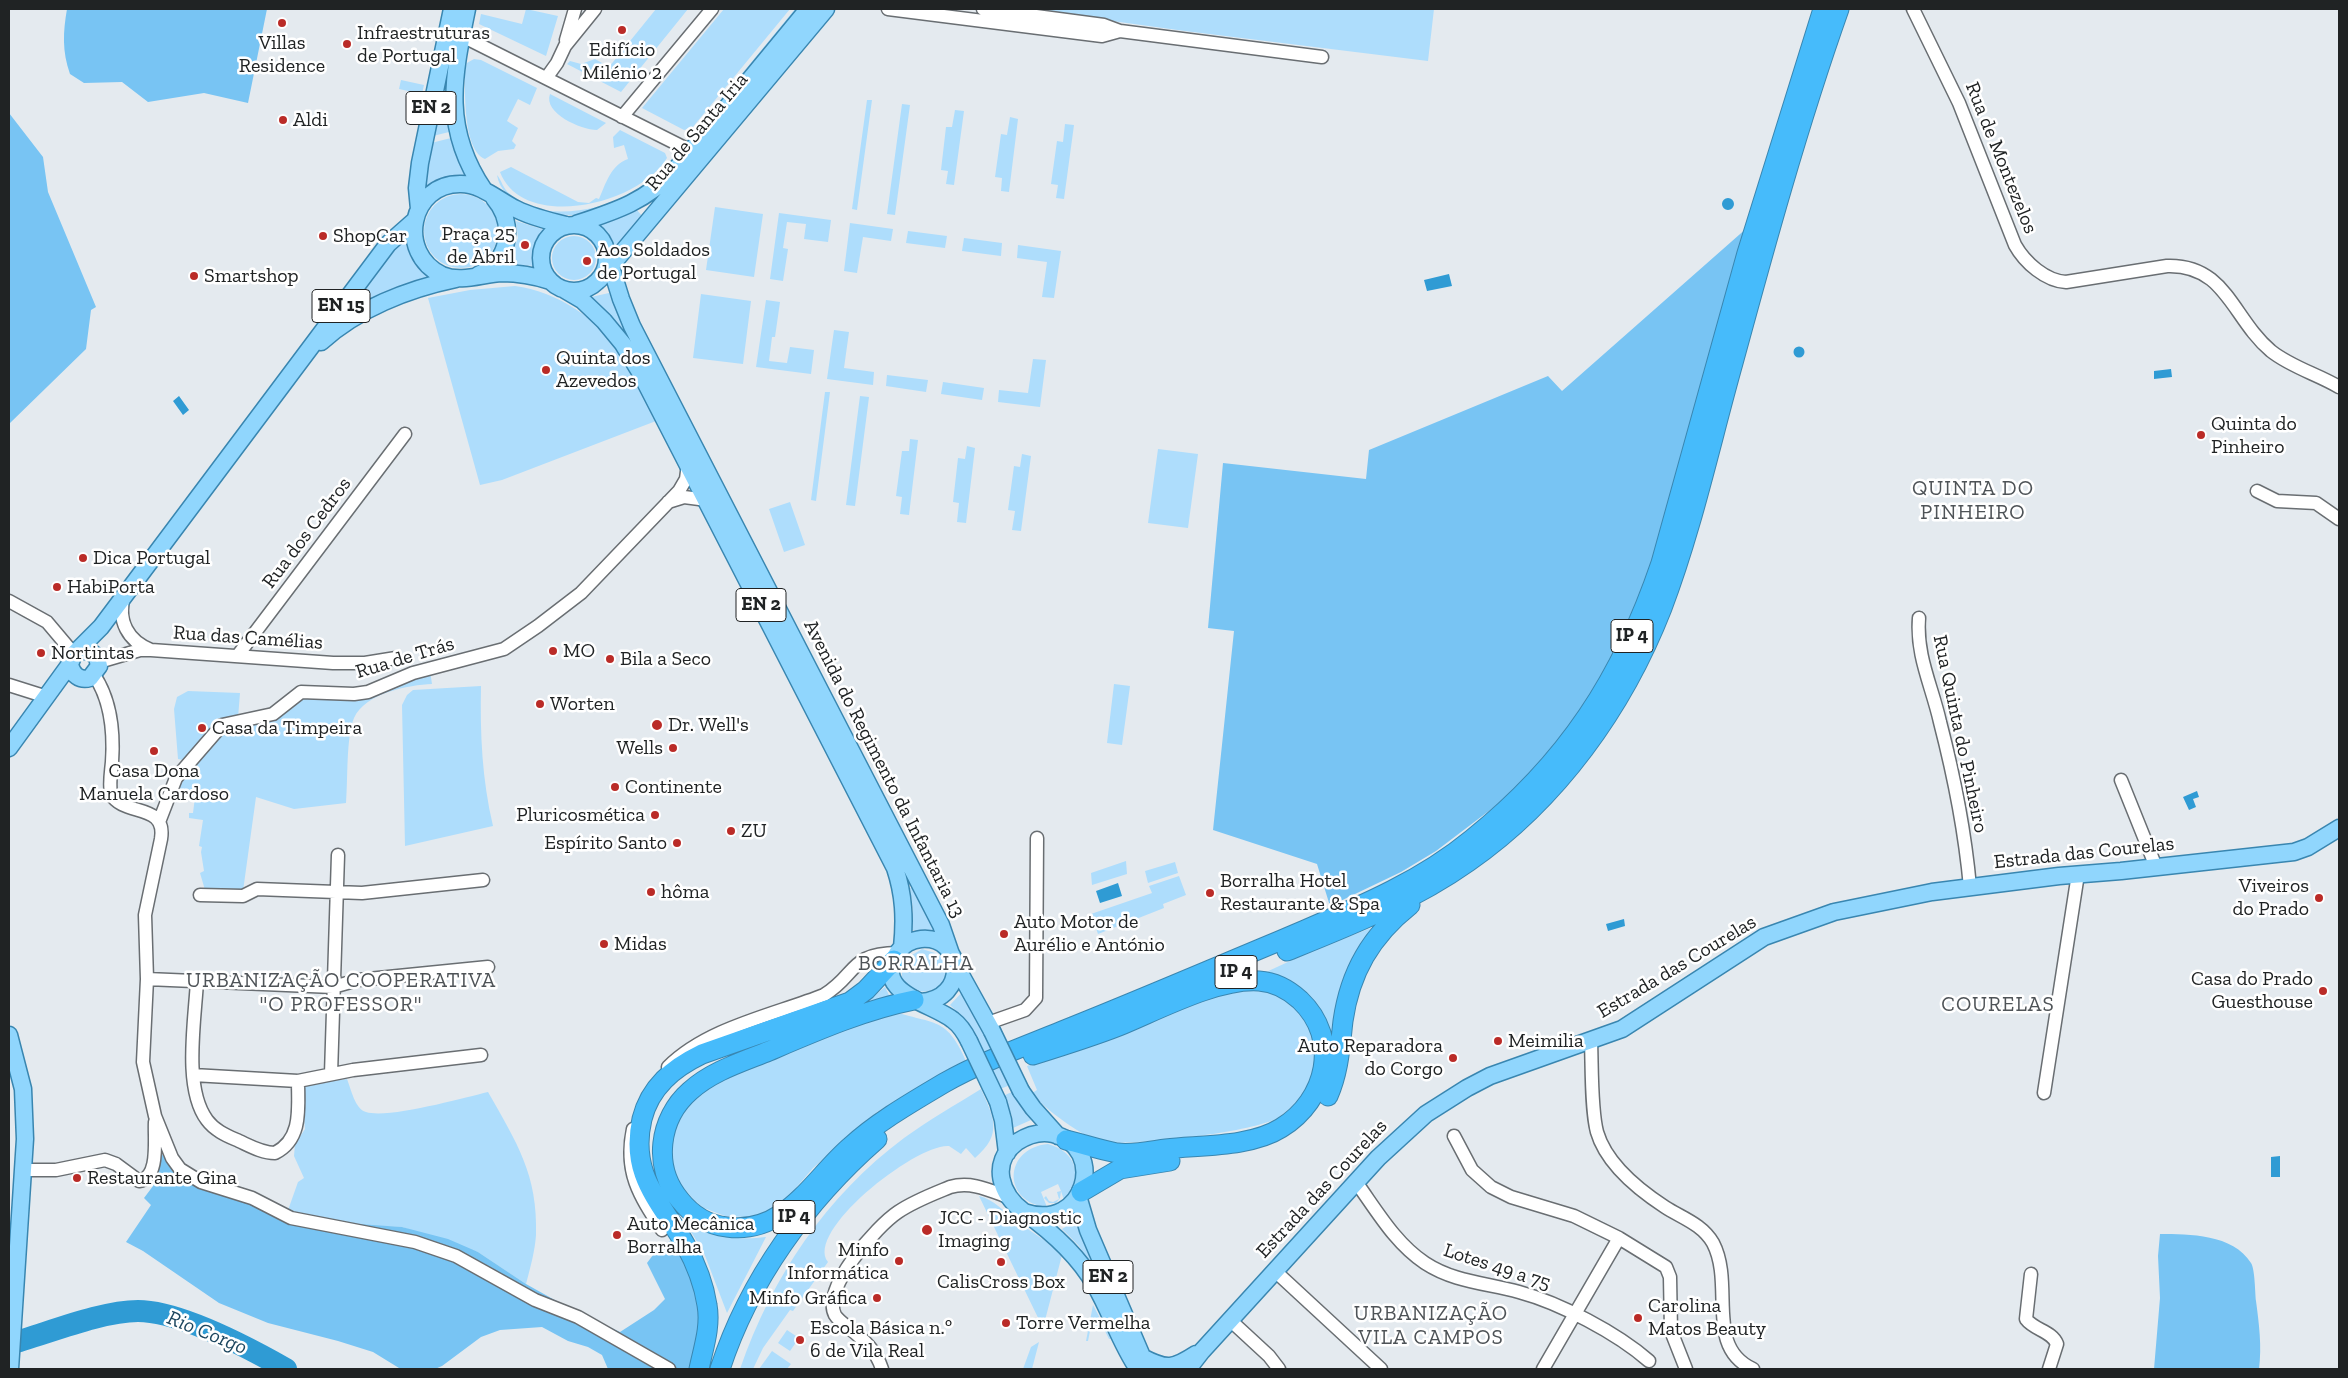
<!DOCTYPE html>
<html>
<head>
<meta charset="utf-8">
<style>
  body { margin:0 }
  #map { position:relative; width:2348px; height:1378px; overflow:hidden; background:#e4eaef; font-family:"Zilla Slab",serif }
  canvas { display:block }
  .frame { position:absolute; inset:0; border:10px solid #202324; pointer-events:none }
</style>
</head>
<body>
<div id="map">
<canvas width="2348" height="1378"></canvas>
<div class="frame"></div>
</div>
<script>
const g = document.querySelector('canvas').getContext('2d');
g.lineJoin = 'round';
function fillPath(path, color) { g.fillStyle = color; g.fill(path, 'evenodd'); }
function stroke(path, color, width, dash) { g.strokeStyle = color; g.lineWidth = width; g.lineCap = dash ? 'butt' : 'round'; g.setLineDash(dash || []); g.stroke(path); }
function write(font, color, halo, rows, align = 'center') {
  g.font = font + ' "Zilla Slab",serif'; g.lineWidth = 5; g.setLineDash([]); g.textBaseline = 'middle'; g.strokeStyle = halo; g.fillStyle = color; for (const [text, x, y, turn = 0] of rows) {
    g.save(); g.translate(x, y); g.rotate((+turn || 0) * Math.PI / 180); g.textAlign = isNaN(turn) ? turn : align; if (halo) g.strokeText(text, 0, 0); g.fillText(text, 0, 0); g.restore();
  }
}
fillPath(new Path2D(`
  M526,9L558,16L546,56L479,24L481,14L522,24Z
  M656,9H688L621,92L567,64L570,61L581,64L595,59L609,67Z
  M724,9H790L692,128L684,130L642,108Z
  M795,9H799L696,134L694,132Z
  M1025,9H1434L1428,61L1185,31Z
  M474,59L481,60L537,88L530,105L518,99L507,121L518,128L512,141L516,145L514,149L498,151L485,159C463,150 465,91 465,71L467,63Z
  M401,80L424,85L422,94L399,89Z
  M550,94L606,123L597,130C581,130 543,113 550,94Z
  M867,100H872L857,210L852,209Z
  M439,102H446L449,132L433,136Z
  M902,104L910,105L895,215L887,214Z
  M955,110L964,111L954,185L946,184L948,171L941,170L946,127H952Z
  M1010,117L1018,119L1009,192L1001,191L1002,178L995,177L1001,134L1007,135Z
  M1065,124L1074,125L1064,199L1056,198L1058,185L1051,184L1057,141L1063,142Z
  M620,130L665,153L667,158C639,205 523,232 500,172L511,167L578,202L589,203L596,198L599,199C606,183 611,165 628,159L624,145L614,148L613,137Z
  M451,138L465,172L464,175L446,178L425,188L431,143Z
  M497,175C502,181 503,189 510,194C543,224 595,209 632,197C617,202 603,209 588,213C560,220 502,209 497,175Z
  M424 231a37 37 0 1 1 74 0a37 37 0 1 1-74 0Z
  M715,207L763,214L754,277L706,270Z
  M636,209L644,218L615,252L610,236L599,225Z
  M779,213L831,220L828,242L804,239L806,224L787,222L783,248L788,249L783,281L770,279Z
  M516,221L545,230L534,247V266L508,264L518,238Z
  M850,223L893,229L891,241L863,237L857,273L844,271Z
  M908,231L947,236L945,248L906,243Z
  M552 258a22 22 0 1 1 44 0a22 22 0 1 1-44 0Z
  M964,238L1002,243L1001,256L962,251Z
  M403,239L412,258L429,278L363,305L360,304L359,297Z
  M1018,245L1061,251L1054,298L1042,297L1047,262L1017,258Z
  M515,286C556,291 601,320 623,356C635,377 645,400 656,421L502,480L480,485L428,298L470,290Z
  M609,293L629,334L627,335L591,297Z
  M701,294L751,301L743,364L693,358Z
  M766,300L780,302L775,337H772L769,361L787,363L790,347L814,350L811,374L756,367Z
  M834,330L849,332L844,368L874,372L873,385L827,379Z
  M1033,359L1046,360L1040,407L998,402L999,390L1028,393Z
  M887,375L928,380L926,392L886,386Z
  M943,382L984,388L982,400L941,394Z
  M825,392H830L816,501L811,500Z
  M860,396L869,397L855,506L846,505Z
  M910,439L918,440L909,515L900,514L902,497L896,496L902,451H909Z
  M967,446L975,448L966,523L957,522L959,503L953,502L958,458L965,459Z
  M1158,449L1198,454L1188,528L1148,523Z
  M1022,454L1031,456L1021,531L1012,530L1015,511L1008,510L1014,466L1020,467Z
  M790,502L805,545L784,552L769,509Z
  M430,671L432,684C409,685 365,693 354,718C346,737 348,780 346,803L294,809L256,797L243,891L205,890L200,873L204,871L201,852L202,847L199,846L203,820L189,818V813H193L195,797L173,794L224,725L277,716L303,694L343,695Z
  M1114,684L1130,686L1122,745L1107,743Z
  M481,686C480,734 482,779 493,826L405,846L402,705L407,695L413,690Z
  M188,691L240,693L238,718L225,723L214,722L213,733L188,761L178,759L174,709L177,697Z
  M1126,861L1127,874L1092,885L1091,873Z
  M1175,862L1178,873L1148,883L1145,871Z
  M1179,876L1186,895L1163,904L1164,908L1098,934L1091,914L1152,893L1149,886Z
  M913,887L936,931L912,930L913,909L910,888Z
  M1371,928L1363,942L1334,1045L1264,973L1314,950Z
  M922,949L938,954C976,998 879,1008 907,958Z
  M885,987L890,997L871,1004L869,1000Z
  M1237,989C1252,990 1268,990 1282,997C1312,1013 1326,1062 1307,1090C1300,1101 1289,1109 1279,1117C1258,1132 1131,1146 1103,1142C1086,1140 1042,1107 1032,1093L1037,1090L1027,1066Z
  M964,990L1013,1084L1000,1089L967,1021L950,1005Z
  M898,1013C941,1025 948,1020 968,1065L905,1095L877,1112L813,1168L789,1196L765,1213L747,1217L725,1216L704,1208L696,1202L678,1182L668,1156L673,1122L708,1083L871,1015Z
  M347,1079C351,1089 355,1109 366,1112C388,1119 463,1098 488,1092C517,1143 538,1175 536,1235C535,1251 530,1269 526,1284L478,1252L402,1227L346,1225L287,1213L298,1182L304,1178L294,1156L295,1144L305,1129L302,1092L303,1087L308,1084Z
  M981,1089C994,1118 1003,1134 975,1158L966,1148L961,1154L949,1146C917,1143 804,1231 828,1262L793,1311L790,1310L763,1348L753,1369H740C772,1277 826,1196 904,1138C929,1120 955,1105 981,1089Z
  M1016,1090L1031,1120L1013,1128L1012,1116L1003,1096Z
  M1048,1144C1077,1152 1084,1177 1064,1200L1061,1191L1060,1198L1056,1203H1049L1044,1198L1046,1196L1049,1201L1053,1202L1059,1199L1057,1192L1061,1191L1058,1184L1041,1192L1047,1207C1002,1203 1003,1148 1048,1144Z
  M979,1196C995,1200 1003,1211 1015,1220C1031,1232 1047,1240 1062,1255L1043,1328Z
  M1079,1219L1096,1268L1094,1269L1079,1246L1062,1229Z
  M685,1222C717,1235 731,1241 766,1237L727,1313L704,1253Z
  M1093,1305L1111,1339H1109L1104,1329L1097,1328L1090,1331L1088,1341H1086Z
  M787,1330L799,1338L790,1351L778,1343Z
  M1039,1342L1032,1369H1023L1031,1347Z
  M772,1351L791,1364L787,1369H759Z`), '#aeddfc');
fillPath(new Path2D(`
  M67,9H267L248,103L204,93L148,102L122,82L84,83L70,74C62,51 63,32 67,9Z
  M9,113L43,157L48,192L96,307L91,310L86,349L9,424Z
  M1748,227L1647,580L1610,666L1562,738L1532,772L1502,801L1436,851L1401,872L1330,906L1317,864L1213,830L1234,631L1208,628L1223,463L1366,479L1369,450L1548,376L1562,391Z
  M159,1151L178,1173L284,1219L402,1227L448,1239L478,1252L526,1284L569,1308L620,1332L654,1310L665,1299L647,1263L659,1247L672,1240C687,1266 704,1296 699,1327C698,1341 694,1355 691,1369H608L602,1355L588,1347L568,1341L542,1327L500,1330L481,1337L442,1366L435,1369L399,1368L373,1352L338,1341L268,1323L219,1303L143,1251L126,1242L151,1205L144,1198L153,1186Z
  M2160,1234C2189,1234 2233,1234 2251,1263C2255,1269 2255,1292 2256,1301C2259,1324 2262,1346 2259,1369H2154L2160,1298L2158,1256Z`), '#78c4f3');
fillPath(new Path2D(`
  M1722 204a6 6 0 1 1 12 0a6 6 0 1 1-12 0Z
  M1449,274L1452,286L1427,291L1424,280Z
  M1793.5 352a5.5 5.5 0 1 1 11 0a5.5 5.5 0 1 1-11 0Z
  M2171,369L2172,377L2154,379V371Z
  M179,396L189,410L183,415L173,401Z
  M2197,791L2199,797L2193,799L2196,807L2189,810L2183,797Z
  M1118,883L1122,896L1100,903L1096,891Z
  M1624,919L1625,926L1608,931L1606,924Z
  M2280,1156V1177H2271V1157Z`), '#2f9bd4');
stroke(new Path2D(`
  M9,1344C46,1334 101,1311 138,1311C180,1311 249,1348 286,1369`), '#2f9bd4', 22);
const minor = new Path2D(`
  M888,9L1102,36L1120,31
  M983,9L1104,25L1120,31L1322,57
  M1913,9L1959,103L2015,245C2025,263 2046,281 2066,282L2167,266C2226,264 2232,318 2271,351C2291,367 2317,374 2339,387
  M462,36L691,151
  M566,40L575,9
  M547,77L557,63L565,46L595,9
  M622,117L712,9
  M2257,491L2277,501L2316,503L2339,519
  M668,502L684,497L707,500
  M124,596C117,621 128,641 151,650
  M9,601L47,622L74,654
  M1919,618C1916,656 1932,686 1940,722C1954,776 1965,832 1970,887
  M238,655L405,434
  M99,662L140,650H151L333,663H365L396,658
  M94,675C111,700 114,733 112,762C111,773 109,783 111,794C123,817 167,802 161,839L145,915L147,979L143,1062L155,1116L172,1158L180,1169L201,1182L252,1198L291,1218L415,1242L456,1256L535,1300L578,1317L669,1369
  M9,685L47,697
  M2121,780L2156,867
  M159,822L176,778L222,725L273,714L301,692L354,694L368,692L413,673L504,649L538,626L581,593L679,491L686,479L688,464
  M200,895L243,896L257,889L362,893L483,880
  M147,979L333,987L358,980L488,967
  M197,981C195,1020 183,1088 207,1120C215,1131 228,1136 239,1141C250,1146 262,1153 275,1153C303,1139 298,1107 298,1081
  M988,1023L1025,1010L1036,998L1037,838
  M1591,1041C1592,1066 1591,1110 1597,1132C1606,1163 1639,1190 1665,1207C1682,1218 1702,1224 1713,1243C1735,1285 1704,1347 1753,1369
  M668,1067C707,1028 773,1015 824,995C857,975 849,953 898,953
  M331,1074L338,855
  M193,1075L298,1081L353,1070L481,1055
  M2044,1093L2078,874
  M633,1129C624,1172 639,1195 662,1230
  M1454,1136L1472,1170L1491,1187L1511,1197L1574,1216L1619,1238L1666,1267L1670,1277L1671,1331L1686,1369
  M24,1170H56L105,1160L116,1164L139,1181C160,1178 154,1139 155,1122
  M1356,1182C1377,1211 1395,1243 1425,1263C1454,1282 1486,1283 1519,1292C1560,1303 1617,1333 1649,1361
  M1275,1271L1381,1369
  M2031,1274L2026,1319C2034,1330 2052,1331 2057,1344L2049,1369
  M1230,1320L1269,1356L1279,1369
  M882,1369C876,1350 864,1340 849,1328C844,1324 838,1320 835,1315C821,1288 877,1226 898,1212C914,1201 933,1194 950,1187C971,1181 989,1190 1008,1197
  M1543,1369L1619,1238`);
const major = new Path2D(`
  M467,9C453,78 442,128 484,190
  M419,209L417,188L420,163L452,9
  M576,224C616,211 647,201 676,169L808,9
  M541 258a33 33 0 1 1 66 0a33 33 0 1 1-66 0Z
  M607,254L621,299L632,326L941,925L951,954
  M478,275C510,262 516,224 494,198
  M599,280L826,9
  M550,281C535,276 519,273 502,273C482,274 461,283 442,275C396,253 410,183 461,184C481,184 498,200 516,209C532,217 549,221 566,225
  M565,290L582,300L604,321L623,344L640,372L895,868C904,895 905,919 902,948
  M321,342C357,309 408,289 456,279
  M79,651H90L97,657L99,666L90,678C80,681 72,675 70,664L74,654L101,627L388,244L414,221
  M9,748L70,664
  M956,966L992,1031
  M920,1002C969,1000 964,935 921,939C912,940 903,945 898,952C870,993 932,1003 953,1020C961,1026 965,1033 969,1041
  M9,1035L23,1089L25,1139L10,1369
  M1021,1091L1033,1108L1058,1136
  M998,1102L1003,1120L1007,1153
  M1078,1196L1088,1230L1141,1354
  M1024,1212C1086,1233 1108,1147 1053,1134C1040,1131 1028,1135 1017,1142C989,1163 1001,1195 1024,1212C1052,1232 1078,1255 1095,1285C1111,1312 1120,1343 1138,1369
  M1142,1357C1167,1370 1173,1369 1196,1354
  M1188,1369L1202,1351L1378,1158L1426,1114L1467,1088L1490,1076L1622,1029L1764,937L1834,912L1932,892L2059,876L2121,871L2294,852L2308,847L2339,828`);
const highway = new Path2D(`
  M1287,951C1349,926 1413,901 1468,862C1557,800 1623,708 1662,608C1692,529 1710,445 1733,363C1765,245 1798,125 1839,9
  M914,1000C864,1010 816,1031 769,1051C742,1062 712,1071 690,1091C659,1118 652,1167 680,1200C692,1215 708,1225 727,1227C785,1235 812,1180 850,1147C877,1122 912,1102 944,1083C981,1062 1023,1047 1062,1031C1135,1002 1207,971 1279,941C1346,912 1415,886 1472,839C1567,763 1622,678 1661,563L1747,253L1823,9
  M1033,1055C1062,1046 1091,1037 1119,1026C1158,1010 1218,978 1259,981C1274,982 1289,990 1300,1000C1341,1039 1327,1100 1281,1128C1251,1147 1201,1145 1166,1149C1151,1151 1133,1155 1117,1153C1100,1150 1083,1144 1066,1140
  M1328,1096C1339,1071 1340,1047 1343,1021C1350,972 1371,936 1410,905
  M1081,1192L1120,1169L1170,1161
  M699,1369C703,1349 711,1327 707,1305C704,1285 695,1262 685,1244C660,1201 629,1174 642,1119C650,1087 673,1068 702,1054L850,1002L866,990L894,960
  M720,1369C749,1280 807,1200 877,1139`);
stroke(minor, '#696e72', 15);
stroke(major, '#3986b0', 19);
stroke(highway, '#3986b0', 21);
stroke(minor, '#fff', 12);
stroke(major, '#90d6fd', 16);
stroke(highway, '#46bbfb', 19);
const majorBridge = new Path2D(`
  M992,1031L1021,1091
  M969,1041L998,1102`);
stroke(majorBridge, '#3986b0', 19, []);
stroke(majorBridge, '#90d6fd', 16);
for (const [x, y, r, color] of [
  [282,23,5,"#ba2b27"],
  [622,30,5,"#ba2b27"],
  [347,44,5,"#ba2b27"],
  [283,120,5,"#ba2b27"],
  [323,236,5,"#ba2b27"],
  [525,245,5,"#ba2b27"],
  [587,261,5,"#ba2b27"],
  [194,276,5,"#ba2b27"],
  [546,370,5,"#ba2b27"],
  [2201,435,5,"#ba2b27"],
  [83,558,5,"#ba2b27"],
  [57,587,5,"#ba2b27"],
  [553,651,5,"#ba2b27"],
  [41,653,5,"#ba2b27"],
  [610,659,5,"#ba2b27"],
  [540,704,5,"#ba2b27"],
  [657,725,6,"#ba2b27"],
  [202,728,5,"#ba2b27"],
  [673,748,5,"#ba2b27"],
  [154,751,5,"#ba2b27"],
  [615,787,5,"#ba2b27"],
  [655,815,5,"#ba2b27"],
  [731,831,5,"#ba2b27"],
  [677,843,5,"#ba2b27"],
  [651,892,5,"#ba2b27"],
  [1210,893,5,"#ba2b27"],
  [2319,898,5,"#ba2b27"],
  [1004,934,5,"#ba2b27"],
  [604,944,5,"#ba2b27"],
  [2323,991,5,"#ba2b27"],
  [1498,1041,5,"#ba2b27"],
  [1453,1058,5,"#ba2b27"],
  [77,1178,5,"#ba2b27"],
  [927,1230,6,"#ba2b27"],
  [617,1235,5,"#ba2b27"],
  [899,1261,5,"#ba2b27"],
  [1001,1262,5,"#ba2b27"],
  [877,1298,5,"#ba2b27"],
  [1638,1318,5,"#ba2b27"],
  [1006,1323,5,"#ba2b27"],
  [800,1340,5,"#ba2b27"]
]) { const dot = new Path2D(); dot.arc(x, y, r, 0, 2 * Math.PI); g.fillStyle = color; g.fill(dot); stroke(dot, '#fff', 2); }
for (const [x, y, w] of [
  [431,108,50],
  [341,306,58],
  [761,605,50],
  [1632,636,42],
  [1236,972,42],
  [794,1217,42],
  [1108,1277,50]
]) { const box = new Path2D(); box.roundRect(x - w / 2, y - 16.5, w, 33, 4); g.fillStyle = '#fff'; g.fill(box); stroke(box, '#202324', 1); }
write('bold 19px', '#202324', null, [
  ["EN 2",431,108],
  ["EN 15",341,306],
  ["EN 2",761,605],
  ["IP 4",1632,636],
  ["IP 4",1236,972],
  ["IP 4",794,1217],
  ["EN 2",1108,1277]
]);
write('20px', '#202324', '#fff', [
  ["Infraestruturas",357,33],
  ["de Portugal",357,56],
  ["Villas",282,43,"center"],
  ["Residence",282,66,"center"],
  ["Edifício",622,50,"center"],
  ["Milénio 2",622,73,"center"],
  ["Aldi",293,120],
  ["Praça 25",515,234,"right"],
  ["de Abril",515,257,"right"],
  ["ShopCar",333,236],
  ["Aos Soldados",597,250],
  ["de Portugal",597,273],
  ["Smartshop",204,276],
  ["Quinta dos",556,358],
  ["Azevedos",556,381],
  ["Quinta do",2211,424],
  ["Pinheiro",2211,447],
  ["Dica Portugal",93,558],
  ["HabiPorta",67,587],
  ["MO",563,651],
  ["Nortintas",51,653],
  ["Bila a Seco",620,659],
  ["Worten",550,704],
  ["Dr. Well's",668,725],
  ["Casa da Timpeira",212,728],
  ["Wells",663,748,"right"],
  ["Casa Dona",154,771,"center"],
  ["Manuela Cardoso",154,794,"center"],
  ["Continente",625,787],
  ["Pluricosmética",645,815,"right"],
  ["ZU",741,831],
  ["Espírito Santo",667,843,"right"],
  ["Borralha Hotel",1220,881],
  ["Restaurante & Spa",1220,904],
  ["Viveiros",2309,886,"right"],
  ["do Prado",2309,909,"right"],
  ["hôma",661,892],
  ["Auto Motor de",1014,922],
  ["Aurélio e António",1014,945],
  ["Midas",614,944],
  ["Casa do Prado",2313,979,"right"],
  ["Guesthouse",2313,1002,"right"],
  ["Meimilia",1508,1041],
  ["Auto Reparadora",1443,1046,"right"],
  ["do Corgo",1443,1069,"right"],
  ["Restaurante Gina",87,1178],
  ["JCC - Diagnostic",938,1218],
  ["Imaging",938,1241],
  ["Auto Mecânica",627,1224],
  ["Borralha",627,1247],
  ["Minfo",889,1250,"right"],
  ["Informática",889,1273,"right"],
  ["CalisCross Box",1001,1282,"center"],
  ["Minfo Gráfica",867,1298,"right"],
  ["Carolina",1648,1306],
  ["Matos Beauty",1648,1329],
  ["Torre Vermelha",1016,1323],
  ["Escola Básica n.º",810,1328],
  ["6 de Vila Real",810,1351]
], 'left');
write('20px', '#202324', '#fff', [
  ["Rua de Santa Iria",697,132,-50],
  ["Rua de Montezelos",2001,158,68],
  ["Rua dos Cedros",307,533,-53],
  ["Rua das Camélias",248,638,4],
  ["Rua de Trás",405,658,-17],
  ["Rua Quinta do Pinheiro",1960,734,78],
  ["Avenida do Regimento da Infantaria 13",884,769,63],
  ["Estrada das Courelas",2084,853,-6],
  ["Estrada das Courelas",1677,967,-31],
  ["Estrada das Courelas",1322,1189,-47],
  ["Lotes 49 a 75",1497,1267,18]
]);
g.letterSpacing = '1px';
write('21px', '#4e5357', '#fff', [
  ["QUINTA DO",1973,489],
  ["PINHEIRO",1973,513],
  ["BORRALHA",916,964],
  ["URBANIZAÇÃO COOPERATIVA",341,981],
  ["\"O PROFESSOR\"",341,1005],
  ["COURELAS",1998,1005],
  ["URBANIZAÇÃO",1431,1314],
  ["VILA CAMPOS",1431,1338]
]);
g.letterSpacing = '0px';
write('italic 21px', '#1c465f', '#fff', [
  ["Rio Corgo",207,1333,22]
]);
</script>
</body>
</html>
